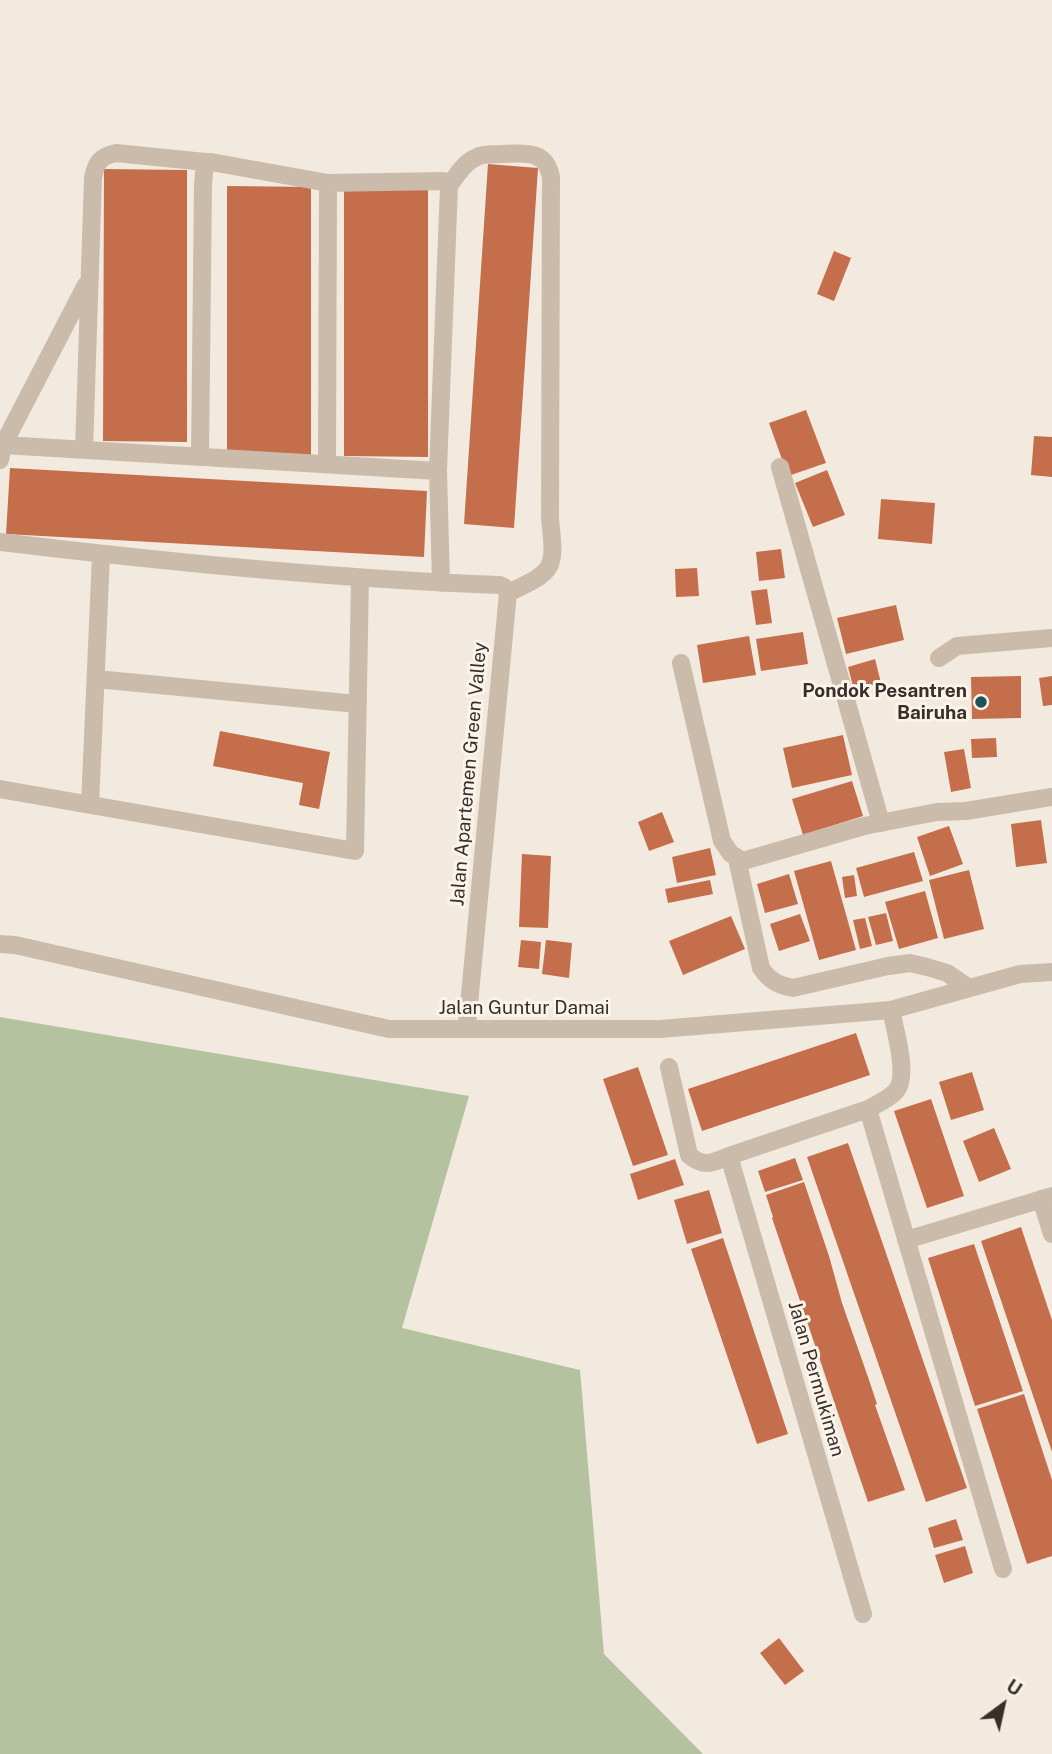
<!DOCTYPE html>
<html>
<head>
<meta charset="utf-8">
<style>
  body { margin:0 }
  #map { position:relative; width:1052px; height:1754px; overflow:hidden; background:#f2eadf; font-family:"Public Sans",sans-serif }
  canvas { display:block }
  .north { position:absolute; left:968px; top:1670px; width:70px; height:70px; -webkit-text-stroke:5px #faf4eb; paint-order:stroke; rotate:33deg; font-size:19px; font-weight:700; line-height:28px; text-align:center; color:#382f2a }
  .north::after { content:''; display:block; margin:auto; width:24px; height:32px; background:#382f2a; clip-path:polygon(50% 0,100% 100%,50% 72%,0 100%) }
</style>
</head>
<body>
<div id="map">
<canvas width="1052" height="1754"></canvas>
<div class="north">U</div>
</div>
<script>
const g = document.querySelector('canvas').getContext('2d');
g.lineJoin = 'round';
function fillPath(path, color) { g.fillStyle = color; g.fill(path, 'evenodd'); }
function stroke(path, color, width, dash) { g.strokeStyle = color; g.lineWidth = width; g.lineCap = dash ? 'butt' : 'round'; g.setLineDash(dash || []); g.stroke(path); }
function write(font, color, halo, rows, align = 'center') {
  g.font = font + ' "Public Sans",sans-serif'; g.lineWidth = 6; g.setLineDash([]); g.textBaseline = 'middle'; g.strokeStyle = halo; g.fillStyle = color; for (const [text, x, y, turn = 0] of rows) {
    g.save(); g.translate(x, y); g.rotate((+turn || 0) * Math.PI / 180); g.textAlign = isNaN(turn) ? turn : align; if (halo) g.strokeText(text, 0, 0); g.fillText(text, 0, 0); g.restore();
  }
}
fillPath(new Path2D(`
  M0,1017L469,1096L402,1328L580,1370L604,1654L703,1754H0Z`), '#b4c29f');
fillPath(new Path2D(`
  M488,164L538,168L514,528L464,524Z
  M104,169L187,170V442L103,441Z
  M344,184H428V457L344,456Z
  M227,186L311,187V459L227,458Z
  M834,251L851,258L834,301L817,294Z
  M806,410L826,463L788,476L769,423Z
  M1034,436L1052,437V477L1031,475Z
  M10,468L427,491L424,557L6,534Z
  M827,470L845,515L813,527L795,483Z
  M881,499L935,503L932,544L878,539Z
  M781,549L785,578L759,581L756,552Z
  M697,568L699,596L676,597L675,569Z
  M767,589L772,623L756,625L751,591Z
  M896,605L904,640L846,654L837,618Z
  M803,632L808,664L761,671L756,639Z
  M749,636L756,675L703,683L697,645Z
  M875,659L881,683L854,690L848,667Z
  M1021,676V718L972,719L971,677Z
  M1052,676V705L1043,706L1039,678Z
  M220,731L330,752L319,809L299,805L303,783L213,766Z
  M843,735L852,775L792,788L783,748Z
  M996,738L997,757L972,758L971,739Z
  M964,749L971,788L951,792L944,752Z
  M852,781L863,816L803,835L792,799Z
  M662,812L674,842L649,851L638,822Z
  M1041,820L1047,863L1016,867L1011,824Z
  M949,826L963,864L930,876L917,837Z
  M710,848L716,875L677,883L672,857Z
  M914,852L923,881L864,897L856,868Z
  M522,854L551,856L548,928L519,927Z
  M831,861L856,950L819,960L794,871Z
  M969,870L984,929L944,939L929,880Z
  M789,874L798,904L765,913L757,884Z
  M854,875L857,896L845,898L842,877Z
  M710,880L713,894L668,903L665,889Z
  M925,891L938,938L899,949L885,902Z
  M886,913L893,941L876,945L868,917Z
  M800,914L810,941L779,951L770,924Z
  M731,916L745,949L683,975L669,941Z
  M865,918L872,946L860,949L853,920Z
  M521,940L541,942L539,969L518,967Z
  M546,940L572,943L569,978L542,974Z
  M856,1033L870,1075L702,1131L688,1089Z
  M638,1067L668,1155L633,1166L603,1079Z
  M972,1072L984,1110L951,1120L939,1082Z
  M931,1099L964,1196L927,1208L894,1111Z
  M994,1128L1011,1169L979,1182L963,1141Z
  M848,1143L967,1488L926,1502L807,1157Z
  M795,1158L803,1180L765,1192L758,1171Z
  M675,1159L684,1185L638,1200L630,1174Z
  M804,1182L829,1256L842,1303L868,1377L877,1404L875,1405L905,1490L868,1502L772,1218L773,1217L766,1195Z
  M709,1190L722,1233L687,1244L674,1200Z
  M1021,1227L1052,1320V1452L981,1241Z
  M723,1238L788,1434L757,1444L691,1249Z
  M974,1244L1023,1391L975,1406L928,1258Z
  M1024,1394L1052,1480V1556L1027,1564L977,1409Z
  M956,1519L963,1540L934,1548L928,1528Z
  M965,1546L973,1573L944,1583L935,1555Z
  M779,1638L804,1671L785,1685L760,1653Z`), '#c46e4b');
stroke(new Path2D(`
  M328,183L443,181L447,182L449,186L438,471L441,583
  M449,186C456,176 464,163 475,158C483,153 494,155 503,154C525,153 546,150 551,177L550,519C556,571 554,571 508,593
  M3,445L438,471
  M84,450L93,178C96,162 101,156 116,153L205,162
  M200,457L203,185L205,162H211L328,183L327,464
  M0,460L3,445L86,285
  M780,467L881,823
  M0,542C166,562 333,579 500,585L504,587L508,593L468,1015L466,1029
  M939,658L957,646L1052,638
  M681,663L722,841L731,854L743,861L864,826L937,812L966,811L1052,797
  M96,679L357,704
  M0,789L355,851L360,578
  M90,805L101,555
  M737,859L761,968C770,981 778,985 793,988L888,966L910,963L927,967L947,973L969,988
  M0,944L15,945L389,1029H660L891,1010L1020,974L1052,972
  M669,1067L689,1155C704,1168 712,1163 729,1156L868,1109C877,1104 889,1099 896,1091C909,1076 895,1030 891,1010
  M868,1109L1003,1569
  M729,1156L863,1614
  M1041,1199L1052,1234
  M906,1240L1052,1196`), '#cbbbaa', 18);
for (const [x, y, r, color] of [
  [981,702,7,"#1f535a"]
]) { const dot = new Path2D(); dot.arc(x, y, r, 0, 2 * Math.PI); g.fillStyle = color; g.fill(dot); stroke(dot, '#faf4eb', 2.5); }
write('bold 19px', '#382f2a', '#faf4eb', [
  ["Pondok Pesantren",967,691],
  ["Bairuha",967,713]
], 'right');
write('19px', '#382f2a', '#faf4eb', [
  ["Jalan Apartemen Green Valley",469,774,-85],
  ["Jalan Guntur Damai",524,1008],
  ["Jalan Permukiman",816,1379,74]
]);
</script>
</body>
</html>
